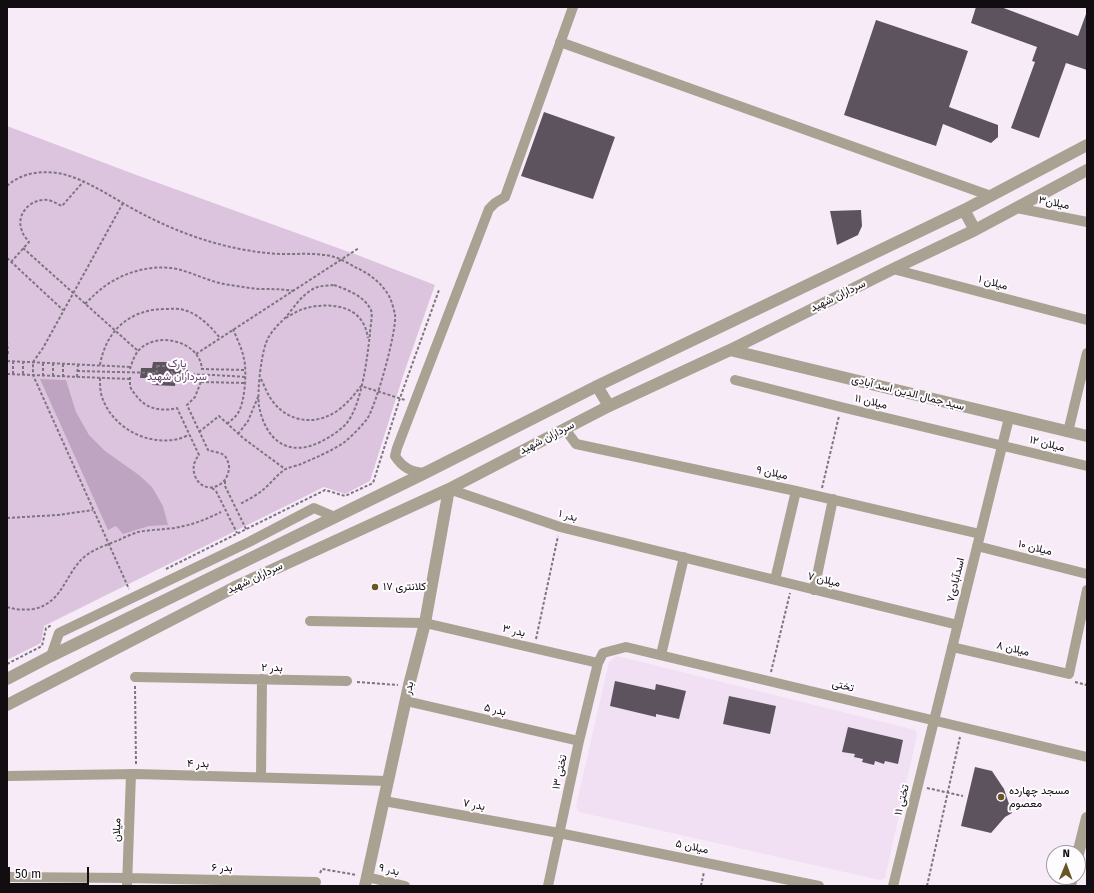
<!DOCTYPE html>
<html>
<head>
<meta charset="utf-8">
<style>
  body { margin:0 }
  #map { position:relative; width:1094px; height:893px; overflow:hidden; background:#f7ebf8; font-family:"Fira Sans",sans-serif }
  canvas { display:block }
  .frame { position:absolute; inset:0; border:8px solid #110d11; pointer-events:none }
  .north { position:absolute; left:1046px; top:845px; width:40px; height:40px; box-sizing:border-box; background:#fefcfe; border:1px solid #9f9c9f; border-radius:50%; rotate:1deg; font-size:11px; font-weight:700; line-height:16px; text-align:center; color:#110d11 }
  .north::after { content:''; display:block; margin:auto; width:14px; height:18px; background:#695624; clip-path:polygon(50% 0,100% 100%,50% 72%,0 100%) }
  .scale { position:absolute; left:8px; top:867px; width:81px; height:18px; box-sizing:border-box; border:2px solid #110d11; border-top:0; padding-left:5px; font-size:12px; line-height:14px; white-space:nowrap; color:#110d11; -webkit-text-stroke:3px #fefcfe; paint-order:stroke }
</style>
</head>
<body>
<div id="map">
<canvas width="1094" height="893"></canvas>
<div class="frame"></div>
<div class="north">N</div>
<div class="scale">50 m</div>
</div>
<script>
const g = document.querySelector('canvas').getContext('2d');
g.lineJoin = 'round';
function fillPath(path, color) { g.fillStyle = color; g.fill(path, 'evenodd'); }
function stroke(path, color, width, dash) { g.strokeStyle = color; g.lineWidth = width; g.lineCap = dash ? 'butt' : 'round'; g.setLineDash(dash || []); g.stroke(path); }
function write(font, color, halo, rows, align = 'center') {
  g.font = font + ' "Fira Sans",Vazirmatn,sans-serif'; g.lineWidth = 4; g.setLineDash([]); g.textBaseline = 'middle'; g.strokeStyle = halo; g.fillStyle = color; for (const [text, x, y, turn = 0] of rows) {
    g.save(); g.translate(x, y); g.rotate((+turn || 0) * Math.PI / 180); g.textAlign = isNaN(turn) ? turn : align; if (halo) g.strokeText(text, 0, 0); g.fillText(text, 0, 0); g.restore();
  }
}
fillPath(new Path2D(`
  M617,656L915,730L917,735L885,878L880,880L579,812L576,806L609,662Z`), '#f1dff3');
fillPath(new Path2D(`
  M7,126L139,176L360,256L435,285L404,373L370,481L345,494L324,487L44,626L41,643L7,660Z`), '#dcc4df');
fillPath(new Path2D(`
  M40,379L66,380L76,412L89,435L105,451L139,475L152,487L163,506L168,525L149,526L123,534L116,526L108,530Z`), '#bfa4c2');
fillPath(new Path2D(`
  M976,7H1001L1078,36L1086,14L1087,15V70L1066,63L1039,138L1011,128L1035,62L1032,61L1037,47L971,23Z
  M876,20L968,51L949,107L998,125V137L991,143L943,124L936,146L844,115Z
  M544,112L615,137L593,199L521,176Z
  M861,210L862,226L858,235L837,245L830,211Z
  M153,362H175V369L188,370V380L176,379L175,386L152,385V378H140L141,368H152Z
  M615,681L655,690L656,684L686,691L679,719L656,714V717L610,706Z
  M729,696L776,706L770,734L723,724Z
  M848,727L903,740L898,764L885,761L884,764L875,761L874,765L862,762L863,759L854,757L855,754L842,752Z
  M975,767L992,771L1004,789L1012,813L1005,817L991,833L961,826Z`), '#5d535e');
stroke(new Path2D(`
  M7,186C22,172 44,170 63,174C89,181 111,197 135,210C168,228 204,242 240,249C256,252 270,254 286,254C301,254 316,253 331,256C340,258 349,264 357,268C370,274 383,284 390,298C392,302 394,310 395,315C397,331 376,406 367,419C360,428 351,437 342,444C329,452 315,458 301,464C296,466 289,467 284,470C277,475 271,483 264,489C257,495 248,500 240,504
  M123,203L43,348L33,362V375L129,589
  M23,248L138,351
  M7,258L63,310
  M11,262L29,242C26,238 23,235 22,231C15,214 31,198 48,200C53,201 57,204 62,206L83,182
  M334,285C348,290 364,296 371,310C373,316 370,327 370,334C367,358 362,405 346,424C340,430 332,436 324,440C290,459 266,442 259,406C257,392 261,356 266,343C270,332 278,325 286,317C294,307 302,295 313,289C320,285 327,286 334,285Z
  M85,304C92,297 98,291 105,286C126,271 156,263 181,270C195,274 209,281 224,284C236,286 248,288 260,289C272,289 282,289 294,291
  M286,318C291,315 297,311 303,309C322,303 352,303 363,323C366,328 367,333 368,338
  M7,341L8,355
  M196,354L359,248
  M7,361L130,367
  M43,363V375
  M63,364V376
  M100,365C106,330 130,309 166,309C172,309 178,308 184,310C199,314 211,327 220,338
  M157,366H172V382L156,381Z
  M130,369C132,363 134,356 138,351C156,330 201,341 202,370
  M201,369L246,370
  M77,371L157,373
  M7,374L130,379
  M13,374V361
  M23,374V362
  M172,374L214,375L246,377
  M53,376V363
  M77,377L78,364
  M130,377C130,380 130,383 130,386C131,389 133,392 135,394C145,409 161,412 177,408L199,455C194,461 192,468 195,476C203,496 230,488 229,465C228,462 227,459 225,456C221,452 213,452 208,450L187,405L195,397L202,379
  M100,378C100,384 100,391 102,397C112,427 146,446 178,439C182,438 186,436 189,435
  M261,379C265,387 268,396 274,403C290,423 317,425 337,411C347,404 354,395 361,386L405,400
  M201,382L245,383
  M7,385V383
  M227,424C231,420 235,418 238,413C245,402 247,371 244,359C242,348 237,339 233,329
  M199,432L219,416L243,438L285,469
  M238,434L248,421L258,397
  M225,481V486L246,529
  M212,488L216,491L237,533
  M822,488L839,416
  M7,518L58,515L93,510
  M166,569L325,490L345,496L373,483L400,398L439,290
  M7,607C16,610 25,610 34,609C65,602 65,570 88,554C97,548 109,544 119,540C125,537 132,534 138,532C153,529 169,530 184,526C197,523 209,518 221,512
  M536,639L558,536
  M7,664L42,646L46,628L52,625
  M771,672L790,593
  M357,682L398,685
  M1075,682L1087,685
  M135,686L136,764
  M927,788L963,796
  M320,873L322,869L357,875
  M701,886L704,872
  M927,886L960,737`), '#7d757d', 2, [3, 2]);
stroke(new Path2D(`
  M560,42L991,196
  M1017,208L1087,222
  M893,269L1087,320
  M735,380L841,407L1087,466
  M565,429L576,444L796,491L980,534
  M1068,432L1087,353
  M425,473C411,472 403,468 395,456L397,448L489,209L495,203L505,197L573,7
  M449,489L560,527L958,625
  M977,546L1087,574
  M775,580L796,491
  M814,590L833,499
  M310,621L425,623L598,663
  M952,647L1069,674L1087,590
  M661,655L684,557
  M51,656L59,633L249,542L314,508L335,517
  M135,677L347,681
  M406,701L579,741
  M7,776L136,774L388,781
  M261,777L262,679
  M384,801L559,833L819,886
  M7,877L127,878L316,882
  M367,877L405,886
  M127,886L131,774
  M548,886L579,741L598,663L603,653L626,647L1087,757
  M893,886L1009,418`), '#a9a292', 10);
stroke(new Path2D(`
  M964,210L975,230
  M730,350L1087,436
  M597,386L609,406
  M7,679L51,656L425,473L597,386L964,210L1087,145
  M7,705L235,587L449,489L609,406L730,350L893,269L975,230L1087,170
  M1078,854L1087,818
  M365,886L409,685L425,623L449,489
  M1070,886L1072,877`), '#a9a292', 12);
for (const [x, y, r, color] of [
  [375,587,4,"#695624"],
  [1001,797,4,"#695624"]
]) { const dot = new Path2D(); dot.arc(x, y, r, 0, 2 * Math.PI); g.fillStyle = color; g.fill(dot); stroke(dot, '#fefcfe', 1.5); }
write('11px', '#110d11', '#fefcfe', [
  ["میلان۳",1054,203,11],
  ["میلان ۱",993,283,15],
  ["سرداران شهید",838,296,-26],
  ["سید جمال الدین اسد آبادی",908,393,14],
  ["میلان ۱۱",871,402,13],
  ["سرداران شهید",547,438,-27],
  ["میلان ۱۲",1047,444,14],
  ["میلان ۹",772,473,12],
  ["بدر ۱",568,516,15],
  ["میلان ۱۰",1035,548,14],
  ["سرداران شهید",255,578,-25],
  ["میلان ۷",824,580,14],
  ["اسدآبادی۷",956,580,-76],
  ["بدر ۳",514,631,13],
  ["میلان ۸",1013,649,13],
  ["بدر ۲",272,668,1],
  ["تختی",843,686,14],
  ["بدر",409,688,-77],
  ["بدر ۵",495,710,13],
  ["بدر ۴",198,764,1],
  ["تختی ۱۳",560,772,-78],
  ["تختی ۱۱",902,800,-76],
  ["بدر ۷",474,805,10],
  ["میلان",117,830,-88],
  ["میلان ۵",692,847,12],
  ["بدر ۶",222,868,1],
  ["بدر ۹",389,870,14]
]);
write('11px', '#633e68', '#fefcfe', [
  ["پارک",177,364],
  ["سرداران شهید",177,377]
]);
write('11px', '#110d11', '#fefcfe', [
  ["کلانتری ۱۷",383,587],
  ["مسجد چهارده",1009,791],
  ["معصوم",1009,804]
], 'left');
</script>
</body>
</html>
